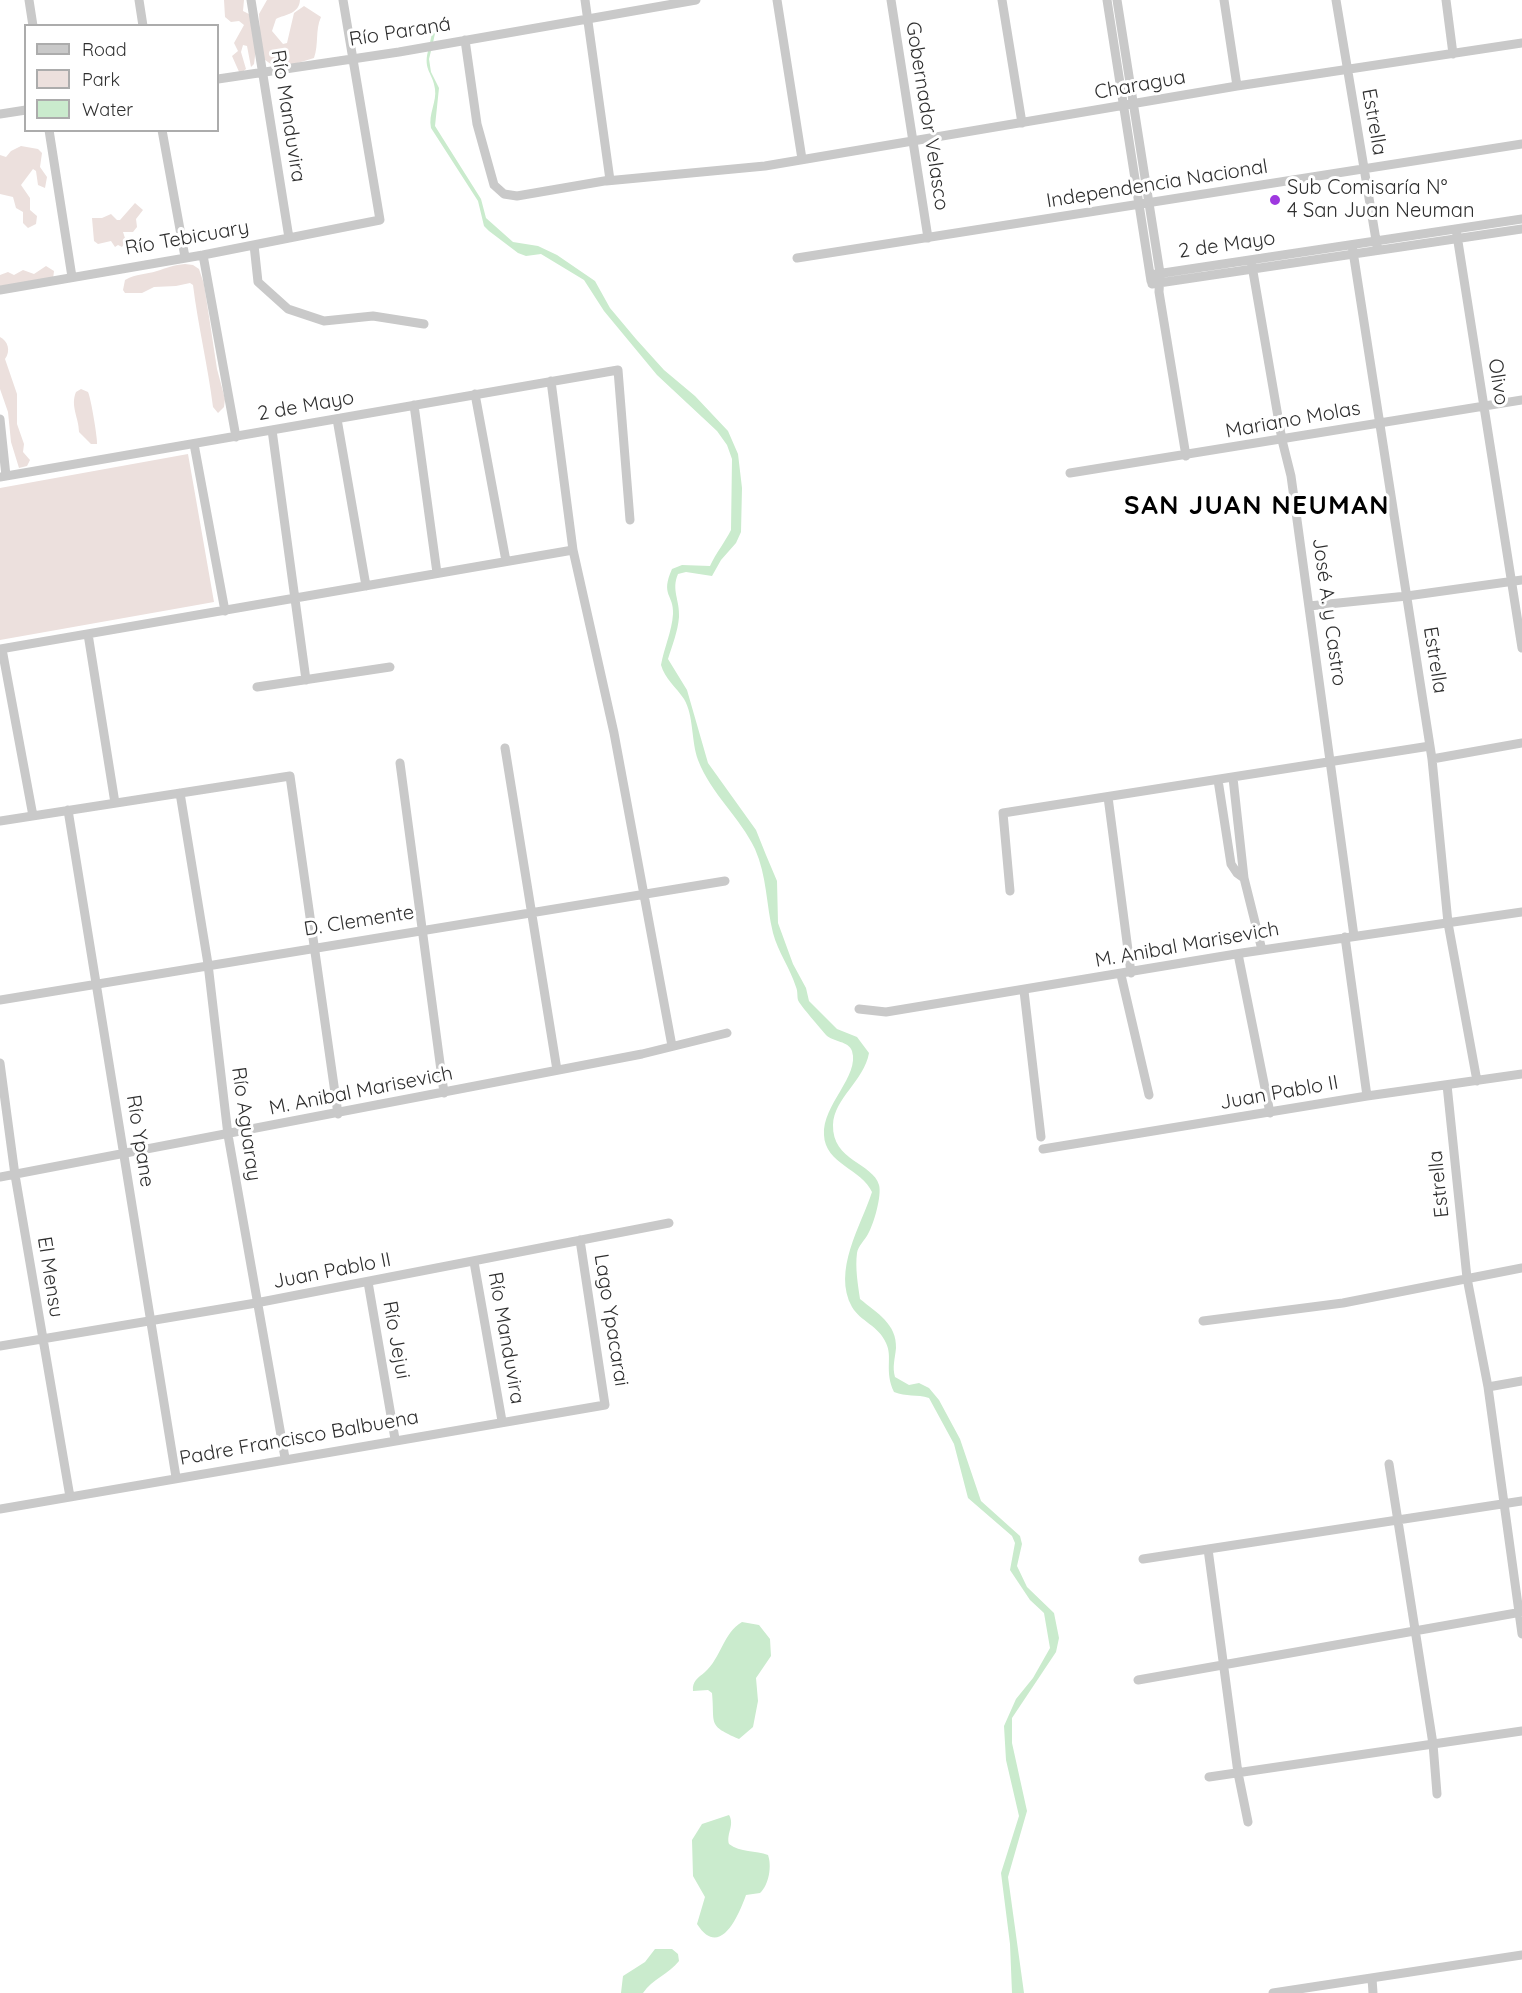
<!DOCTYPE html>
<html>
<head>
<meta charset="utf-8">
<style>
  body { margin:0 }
  #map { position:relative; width:1522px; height:1993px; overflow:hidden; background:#fff; font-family:Quicksand,sans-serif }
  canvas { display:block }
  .legend { position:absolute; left:24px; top:24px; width:195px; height:108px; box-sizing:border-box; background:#fff; border:2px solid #acacac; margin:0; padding:8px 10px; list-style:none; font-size:18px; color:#2f2f2f }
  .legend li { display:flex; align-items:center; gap:12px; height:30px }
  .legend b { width:30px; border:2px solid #acacac }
</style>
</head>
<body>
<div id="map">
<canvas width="1522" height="1993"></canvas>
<ul class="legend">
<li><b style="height:8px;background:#c9c9c9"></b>Road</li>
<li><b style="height:16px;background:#ece0dd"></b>Park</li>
<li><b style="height:16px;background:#caebcd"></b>Water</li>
</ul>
</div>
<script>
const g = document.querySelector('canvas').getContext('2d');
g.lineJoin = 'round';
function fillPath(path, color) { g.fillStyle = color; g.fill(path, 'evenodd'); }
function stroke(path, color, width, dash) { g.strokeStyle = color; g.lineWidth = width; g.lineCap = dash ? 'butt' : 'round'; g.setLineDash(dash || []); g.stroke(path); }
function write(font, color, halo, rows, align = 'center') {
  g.font = font + ' Quicksand,sans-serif'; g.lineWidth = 6; g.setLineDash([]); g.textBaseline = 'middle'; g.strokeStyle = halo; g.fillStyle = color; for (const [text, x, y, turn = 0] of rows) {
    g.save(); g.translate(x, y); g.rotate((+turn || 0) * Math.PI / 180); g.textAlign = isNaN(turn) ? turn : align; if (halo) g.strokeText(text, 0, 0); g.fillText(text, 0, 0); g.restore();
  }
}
fillPath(new Path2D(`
  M224,0H244L243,11L249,14L260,33L259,14L267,0H300C299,14 286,14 276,19L272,31L283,44L287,43L294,13L304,6L321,17C315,30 319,44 314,58L278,69L265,60L256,48L254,64L251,67L247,46L243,45L241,52L246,69L240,74L232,56L238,51L234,43L244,25L239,21L231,22L225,17Z
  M21,146L38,149L42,153L40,167L47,177L45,188L38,185L36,171L33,169L21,185L30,198V210L37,216L36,224L28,228L23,223V212L16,208L13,197L0,194V155L6,157L11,151Z
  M135,203L143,210L136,219L137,227L133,232H123L126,241L122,247L118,245L115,247L111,241L98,244L94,241L92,218H102L111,214L117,220H120Z
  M185,264L193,265L199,269L204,284L217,369L225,399L224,407L218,413L213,407C208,366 198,326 193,285L190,283L176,286L154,287L142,293H125L123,290L125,280C137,273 145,275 157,271C166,268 174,265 185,264Z
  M46,266L54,271L53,279L0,289V275L8,272L14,275L23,270L34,274Z
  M0,337C8,341 11,351 5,359L17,394V424L24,444L23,452L30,460L27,466L19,468L11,442L8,412L0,389Z
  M81,389L88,392C91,398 98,441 97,444H91L79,432C79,418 70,406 76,392Z
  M188,454L214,602L0,640V488Z`), '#ece0dd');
fillPath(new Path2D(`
  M428,51H431L429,59L431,72L439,88L435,126L481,199L486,218L513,242L538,246L557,255L595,281L610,308L636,339L664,370L695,396L728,431L738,454L742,488L741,532L736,543L721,560L712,576L686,572L678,574C671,590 680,600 679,617C678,631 672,646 668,659L687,690L708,763L756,830L766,855L777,881L778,923L793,964L806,988L809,1001L837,1029L857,1037L869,1053C864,1081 834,1098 833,1125C832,1161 873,1163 879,1185C882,1195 874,1224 868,1234C865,1240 858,1246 857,1253C855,1268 858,1285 860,1299C877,1313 897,1324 896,1348C895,1359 892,1367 895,1377L909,1385L919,1383L929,1388L939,1400L960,1439L981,1501L1020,1536L1022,1544L1017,1566L1027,1587L1054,1613L1059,1638L1056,1652L1012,1718V1743L1027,1811L1008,1877L1024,1993H1012L1010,1944L1001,1873L1019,1816L1006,1760L1004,1726L1016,1699L1033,1678L1050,1648L1044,1613L1030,1600L1010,1570L1015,1543L1012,1536L968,1498L954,1444L929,1398C917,1394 906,1397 894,1392C884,1371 893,1357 886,1343C879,1326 860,1321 852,1307C832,1271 861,1226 872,1192C862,1169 825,1164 824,1135C822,1105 860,1076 852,1051C849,1041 833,1042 826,1035C822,1030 799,1004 798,1000C797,996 798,992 796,987C790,968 778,952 773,933C766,904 767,876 755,849C740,817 711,794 698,760C691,741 694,716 684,699C676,687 665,679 661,665C664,648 672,631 673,614C674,594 660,596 672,569L682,565L710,566C716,553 725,542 731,530L732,459L727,445L717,431L657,375L604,311L584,280L541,254L526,256L518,253L489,231L484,226L478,201L431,128C428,114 437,102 435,89C433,73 423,70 428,51Z
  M742,1622L759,1625L770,1639L771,1656L756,1678L758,1701L753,1727L739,1739C707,1725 715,1725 712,1693L708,1690L693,1691C692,1681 698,1678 705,1672C721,1658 723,1633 742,1622Z
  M729,1815C735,1825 726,1834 729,1844C740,1853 756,1850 768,1855C772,1866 769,1885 760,1893L746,1895C739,1915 720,1960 697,1924L705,1897L693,1876L692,1840L702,1824Z
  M655,1949H672L678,1954L679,1961C669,1974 652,1979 643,1993H621L623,1976L645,1962Z`), '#caebcd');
stroke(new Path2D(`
  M431,45L434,31`), '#caebcd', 3);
stroke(new Path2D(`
  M29,0L33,26
  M139,0L143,26
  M251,0L289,238
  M777,0L802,159
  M891,0L928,238
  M1002,0L1022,123
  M1107,0L1151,281
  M1117,0L1160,273L1159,292L1186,456
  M1224,0L1237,86
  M1336,0L1377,246
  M1446,0L1453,54
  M465,40L477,124L494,185L504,194L517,196L610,180L585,0
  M218,79L399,52L696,0
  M0,114L26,110
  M49,130L72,277
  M162,130L185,257
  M606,181L765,166L1237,86L1522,43
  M1456,229L1522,648
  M254,245L258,282L288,309L324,321L373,316L424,324
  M1352,245L1432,759L1448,923L1477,1081
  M203,255L236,437
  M797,258L1522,144
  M1251,260L1282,440L1291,476L1354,936
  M1150,275L1522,219
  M1152,284L1522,229
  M0,290L203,255L380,220L343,0
  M551,381L573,550L614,733L672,1046
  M475,394L506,561
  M414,405L437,573
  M0,419L6,476
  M337,419L366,586
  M272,430L306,680
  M194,444L225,611
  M1070,473L1522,400
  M0,477L618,370L630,520
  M1309,606L1407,596L1522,580
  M88,634L115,803
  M0,649L573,550
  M2,649L33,816
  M257,687L390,667
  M505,748L557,1070
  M1432,759L1522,743
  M400,763L444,1093
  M1218,780L1231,864L1237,873L1244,878L1233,778
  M180,793L208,964L228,1135L285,1458
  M1108,797L1131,973
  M68,810L176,1477
  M0,821L290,776L338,1114
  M1244,878L1262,950
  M1010,891L1003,813L1430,746
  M1345,937L1367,1096
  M1238,954L1270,1113
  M1121,975L1149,1095
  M1024,991L1041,1137
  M0,1000L725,881
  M859,1009L886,1012L1242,953L1522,912
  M0,1063L15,1175L70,1497
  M1447,1085L1467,1278L1488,1387L1522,1634
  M1043,1149L1367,1096L1522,1074
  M0,1177L642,1054L727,1033
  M474,1262L502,1421
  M368,1282L395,1439
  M1203,1321L1343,1303L1522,1268
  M0,1346L256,1303L669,1223
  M1488,1387L1522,1381
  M1389,1464L1433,1744L1437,1794
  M0,1509L605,1405L580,1240
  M1208,1549L1238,1773L1248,1822
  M1143,1559L1522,1501
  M1138,1680L1522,1612
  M1209,1777L1522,1731
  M1372,1978L1373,1993
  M1273,1993L1522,1955`), '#c9c9c9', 9);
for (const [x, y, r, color] of [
  [1275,200,6,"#9e38df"]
]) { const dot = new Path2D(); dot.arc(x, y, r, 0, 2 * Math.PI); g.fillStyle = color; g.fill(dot); stroke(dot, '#fff', 2); }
write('20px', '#2f2f2f', '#fff', [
  ["Río Paraná",400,32,-9],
  ["Charagua",1140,85,-10],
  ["Río Manduvira",288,116,81],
  ["Gobernador Velasco",927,116,81],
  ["Estrella",1374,122,80],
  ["Independencia Nacional",1157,184,-9],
  ["Río Tebicuary",187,238,-10],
  ["2 de Mayo",1227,245,-8],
  ["Olivo",1498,382,81],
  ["2 de Mayo",306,406,-10],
  ["Mariano Molas",1293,420,-10],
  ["José A. y Castro",1329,612,82],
  ["Estrella",1435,660,81],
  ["D. Clemente",359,921,-9],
  ["M. Anibal Marisevich",1187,945,-10],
  ["M. Anibal Marisevich",361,1091,-11],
  ["Juan Pablo II",1279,1093,-10],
  ["Río Aguaray",246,1124,82],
  ["Río Ypane",140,1141,81],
  ["Estrella",1439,1184,-96],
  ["Juan Pablo II",332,1271,-11],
  ["El Mensu",50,1277,81],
  ["Lago Ypacarai",611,1320,81],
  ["Río Manduvira",506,1338,80],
  ["Río Jejui",396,1340,80],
  ["Padre Francisco Balbuena",299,1438,-10]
]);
write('20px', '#2f2f2f', '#fff', [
  ["Sub Comisaría N°",1287,188],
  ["4 San Juan Neuman",1287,211]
], 'left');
g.letterSpacing = '1.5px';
write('bold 26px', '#000', '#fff', [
  ["SAN JUAN NEUMAN",1257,506]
]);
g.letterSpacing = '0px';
</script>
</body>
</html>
